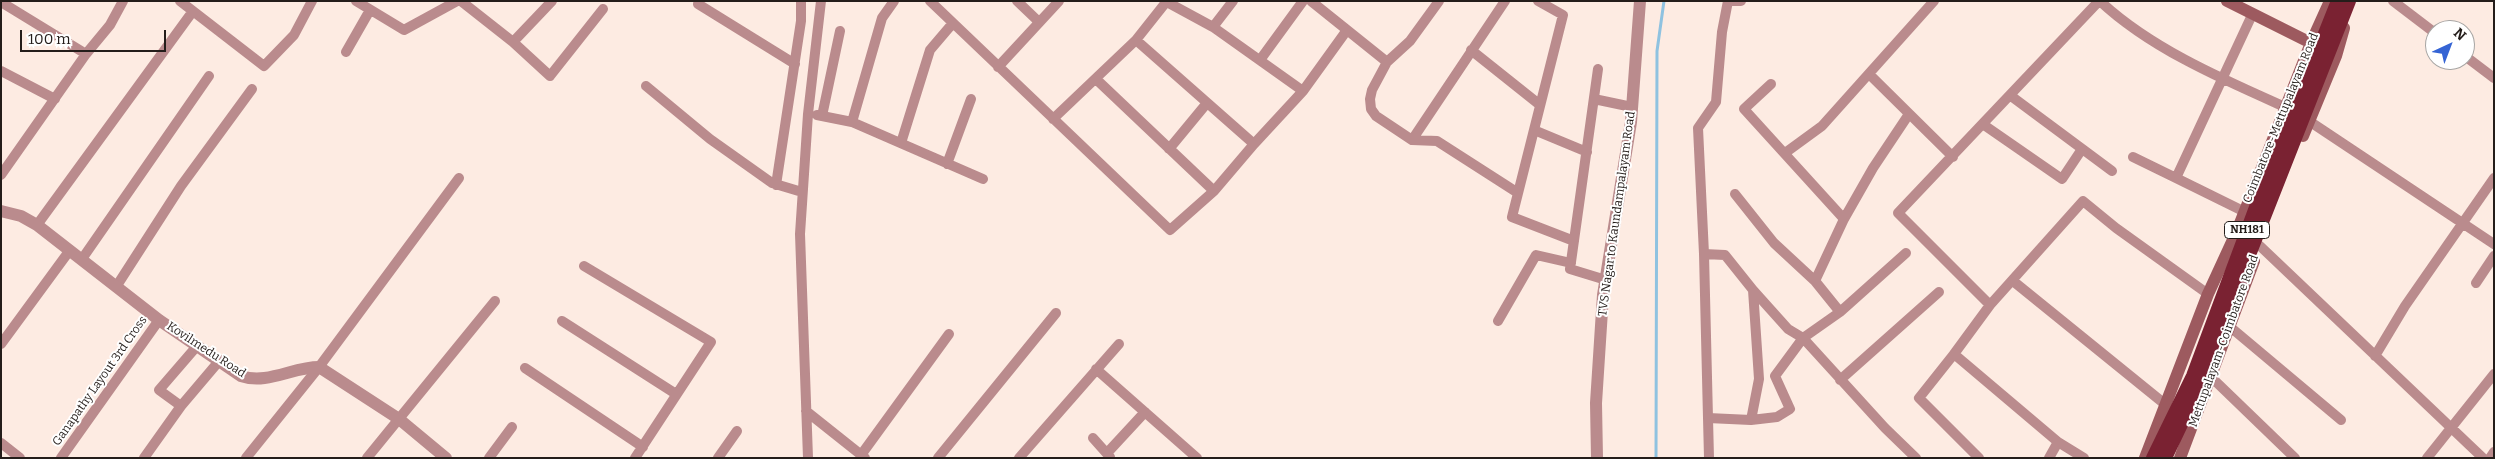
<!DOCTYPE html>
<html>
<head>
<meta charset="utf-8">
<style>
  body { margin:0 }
  #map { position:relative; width:2495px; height:459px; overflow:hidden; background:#fdebe2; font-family:Bitter,serif }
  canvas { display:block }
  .frame { position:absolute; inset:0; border:2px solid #241d1a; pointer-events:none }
  .north { position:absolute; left:2425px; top:20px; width:50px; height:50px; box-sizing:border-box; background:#fff; border:1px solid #a7a5a3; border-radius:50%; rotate:43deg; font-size:14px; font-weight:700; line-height:20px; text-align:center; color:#241d1a }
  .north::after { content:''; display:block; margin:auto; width:18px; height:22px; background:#3564d4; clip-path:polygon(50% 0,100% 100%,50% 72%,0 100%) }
  .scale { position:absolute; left:20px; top:30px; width:146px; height:22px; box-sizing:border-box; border:2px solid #241d1a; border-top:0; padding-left:6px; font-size:15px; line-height:18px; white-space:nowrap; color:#241d1a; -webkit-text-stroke:4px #fff; paint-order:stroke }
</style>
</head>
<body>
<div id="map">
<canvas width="2495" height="459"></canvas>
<div class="frame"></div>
<div class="north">N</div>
<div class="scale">100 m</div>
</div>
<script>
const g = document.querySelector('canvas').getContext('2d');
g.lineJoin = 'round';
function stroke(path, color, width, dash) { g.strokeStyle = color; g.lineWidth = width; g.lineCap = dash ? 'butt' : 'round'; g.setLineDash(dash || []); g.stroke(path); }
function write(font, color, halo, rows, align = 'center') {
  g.font = font + ' Bitter,serif'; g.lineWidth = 4; g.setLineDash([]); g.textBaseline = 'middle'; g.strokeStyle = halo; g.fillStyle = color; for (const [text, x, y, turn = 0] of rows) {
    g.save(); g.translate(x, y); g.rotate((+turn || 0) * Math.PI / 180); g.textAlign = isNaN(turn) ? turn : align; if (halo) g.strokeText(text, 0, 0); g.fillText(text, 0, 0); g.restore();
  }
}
stroke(new Path2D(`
  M1656,458L1657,51L1664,1`), '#8fc2e0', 3);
stroke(new Path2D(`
  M180,1L264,66L294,35L312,1
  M356,1L404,30L457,1
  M461,1L513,42L550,76L603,9
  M930,1L1170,230L1214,191L1254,144L1303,91L1347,30
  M1017,1L1039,22
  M1311,1L1387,62L1410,41L1439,1
  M1538,1L1563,15L1512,217L1574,241
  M1733,1H1741
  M2100,1C2150,48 2222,79 2285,107
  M2393,1L2435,33
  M1,2L86,54
  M1167,2L1213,27L1303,91
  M698,4L795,64
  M1213,27L1233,1
  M1136,40L1254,144
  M513,42L552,1
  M1471,50L1540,105
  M346,52L370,10
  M2465,56L2494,78
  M1260,60L1303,1
  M1387,62L1372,90L1370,99L1371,109L1376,116L1412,140L1437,141L1518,193
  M998,67L1059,1
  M1598,69L1570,269L1606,280
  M1,71L55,99
  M1869,74L1953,157
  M1097,80L1214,191
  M1771,84L1744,109L1844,219
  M646,86L710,139L772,183L802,192
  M2011,96L2112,171
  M1594,99L1632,107
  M817,115L822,116L840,31
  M822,116L852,122L983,179
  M1053,119L1136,40L1167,1
  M2309,121L2494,244
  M852,122L882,18L894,1
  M1984,125L2062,179L2082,149
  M1534,130L1587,152
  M1412,140L1505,1
  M901,143L930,50L953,23
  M1169,149L1207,103
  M1785,153L1822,126L1934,1
  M2133,157L2176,178L2252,15
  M947,164L971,99
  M1,175L86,54L110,25L123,1
  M2176,178L2243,211
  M776,185L801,21V1
  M1735,194L1774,243L1815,281
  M37,225L193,11
  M2260,246L2483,458
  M1704,254L1708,418
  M82,259L209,76
  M584,266L711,342L635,458
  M2013,281L2166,405
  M2476,283L2494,256
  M116,287L181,186L252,89
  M1753,290L1788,329L1803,338L1885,428L1916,458
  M1990,305L1898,213L2099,1
  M1840,312L1906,253
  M562,321L676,394
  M1498,321L1536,255L1571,263
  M2229,326L2341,420
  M1,344L70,250
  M1954,354L1990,305L2083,201L2116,228L2208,294
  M2375,356L2405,306L2494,178
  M525,368L643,447
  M1096,369L1197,458
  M2211,377L2295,458
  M1840,380L1939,292
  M181,406L159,390L197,346
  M806,411L865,458
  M1751,420L1777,417L1790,409L1775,376L1803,338L1840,312L1815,281L1844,219L1873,168L1909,114
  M1093,438L1110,457
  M1,443L20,458
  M1108,452L1145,412
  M861,455L949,334
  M61,458L159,320
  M144,458L181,406L220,360
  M246,458L319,367L459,178
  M367,458L495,301
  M489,458L512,427
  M718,458L737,431
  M808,458L800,234L808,114L821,1
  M938,458L1056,313
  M1019,458L1119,344
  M1709,458L1708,418L1751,420L1759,379L1753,290L1725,255L1704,254L1698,128L1716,102L1722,32L1728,1
  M1979,458L1919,398L1954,354L2058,442L2084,458
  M2049,458L2058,442
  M2427,458L2494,374
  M2490,458L2494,452`), '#ba8b8d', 10);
stroke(new Path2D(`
  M1,211L21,216L37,225L159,320L241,376C267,385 293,367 319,367L399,419L446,458
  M1597,458L1596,403L1603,295L1631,122L1640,1`), '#ba8b8d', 12);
stroke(new Path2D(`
  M2227,1L2317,46
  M2303,136L2336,56L2344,28
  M2145,458L2208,294L2237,231L2311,43L2330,1
  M2180,458L2254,261`), '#9d5a5f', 12);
stroke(new Path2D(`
  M2153,458L2193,376L2261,194L2338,1
  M2165,458L2203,378L2221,326L2349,1`), '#7a2232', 14);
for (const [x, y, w] of [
  [2247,230,45]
]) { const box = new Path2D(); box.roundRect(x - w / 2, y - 8.5, w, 17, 4); g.fillStyle = '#fff'; g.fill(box); stroke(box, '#241d1a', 1); }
write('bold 11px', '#241d1a', null, [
  ["NH181",2247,230]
]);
write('12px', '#241d1a', '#fff', [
  ["Coimbatore-Mettupalayam Road",2281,118,-68],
  ["TVS Nagar to Kaundampalayam Road",1617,214,-82],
  ["Mettupalayam-Coimbatore Road",2224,341,-70],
  ["Kovilmedu Road",206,350,33],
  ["Ganapathy Layout 3rd Cross",100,381,-55]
]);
</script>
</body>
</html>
